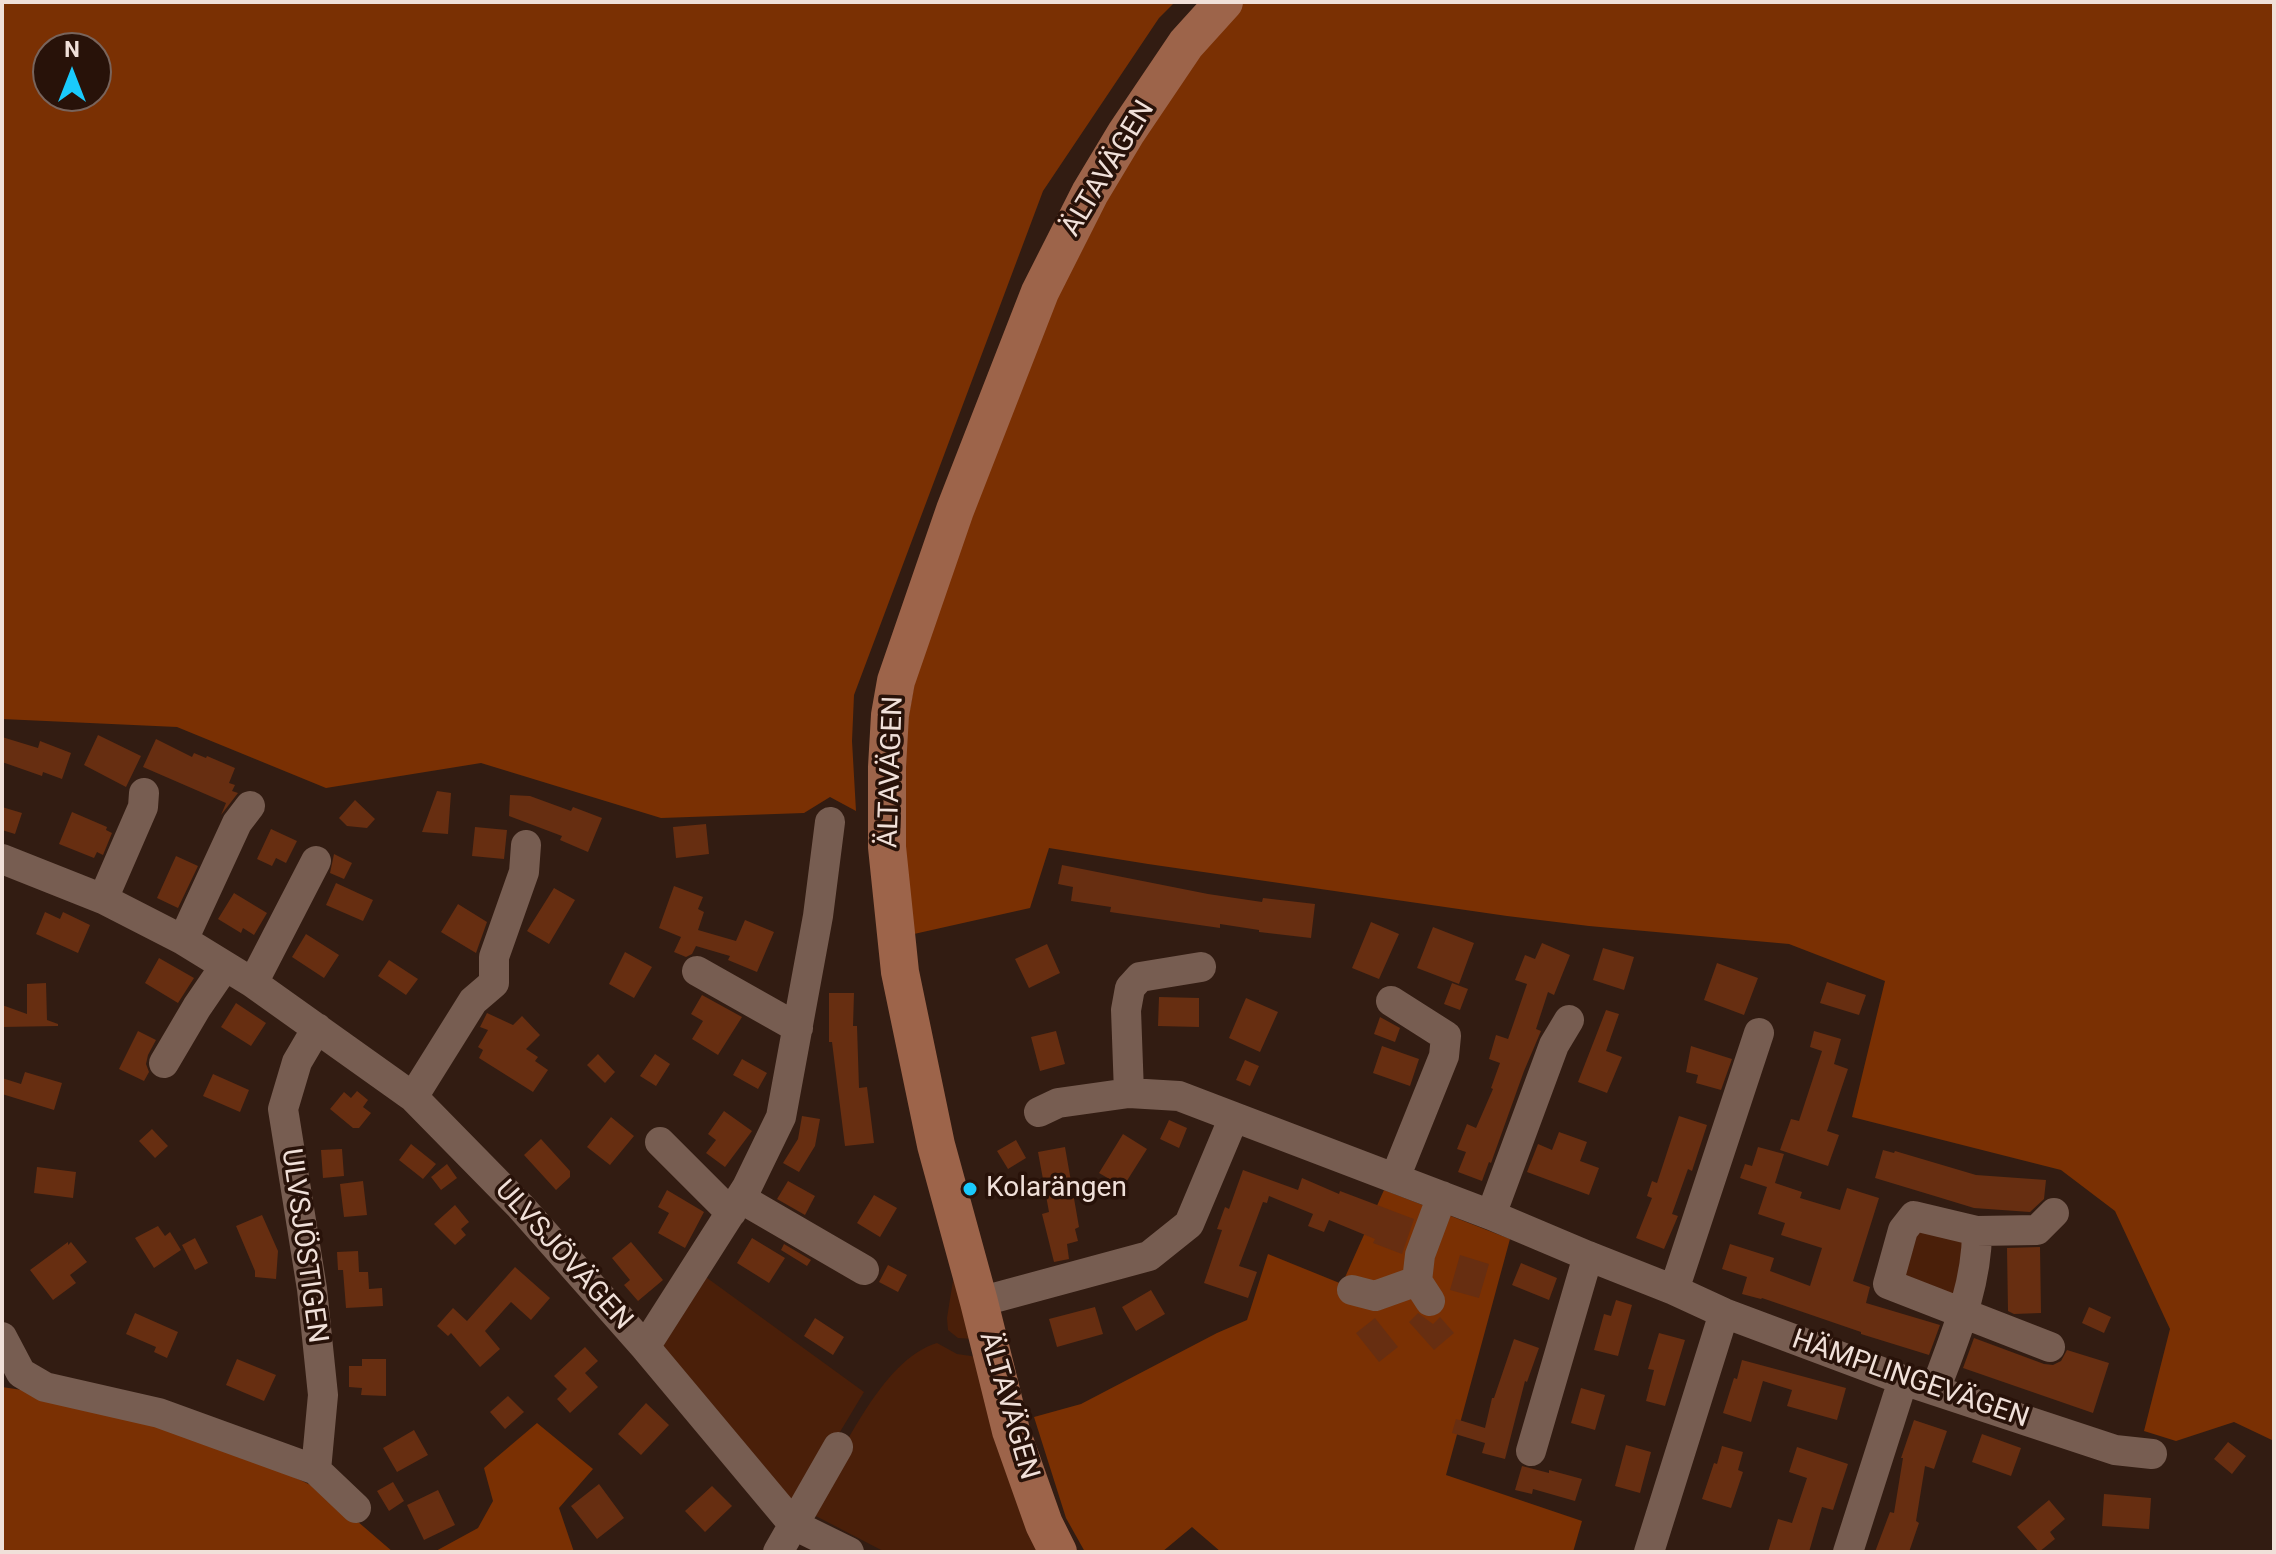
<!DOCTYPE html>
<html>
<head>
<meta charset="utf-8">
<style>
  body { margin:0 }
  #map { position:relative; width:2276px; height:1554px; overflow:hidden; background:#321c12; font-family:Roboto,sans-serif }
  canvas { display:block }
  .frame { position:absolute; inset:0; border:4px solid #f0e0d9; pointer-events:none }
  .north { position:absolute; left:32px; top:32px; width:80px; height:80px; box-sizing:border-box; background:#281209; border:2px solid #78645c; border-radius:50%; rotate:0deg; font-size:22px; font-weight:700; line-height:32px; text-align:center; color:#f0e0d9 }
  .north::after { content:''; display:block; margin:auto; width:28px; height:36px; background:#1acafc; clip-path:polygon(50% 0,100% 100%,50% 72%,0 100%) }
</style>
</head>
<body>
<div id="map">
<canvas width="2276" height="1554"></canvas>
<div class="frame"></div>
<div class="north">N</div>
</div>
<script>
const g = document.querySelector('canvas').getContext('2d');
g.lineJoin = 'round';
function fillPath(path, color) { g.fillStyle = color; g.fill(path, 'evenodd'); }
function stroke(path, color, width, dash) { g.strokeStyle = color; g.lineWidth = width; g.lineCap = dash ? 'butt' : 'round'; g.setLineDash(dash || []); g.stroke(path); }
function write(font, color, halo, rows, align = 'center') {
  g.font = font + ' Roboto,sans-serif'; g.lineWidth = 7; g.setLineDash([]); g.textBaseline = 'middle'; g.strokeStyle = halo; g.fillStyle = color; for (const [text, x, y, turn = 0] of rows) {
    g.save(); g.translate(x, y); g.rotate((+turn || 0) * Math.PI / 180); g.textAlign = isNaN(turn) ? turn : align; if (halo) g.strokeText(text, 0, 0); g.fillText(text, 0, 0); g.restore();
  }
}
fillPath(new Path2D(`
  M1916,1224L1968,1237L1962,1297L1899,1283Z
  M955,1268L974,1339L958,1338L948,1330L947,1318Z
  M703,1275L864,1392L799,1500L791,1501L659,1351Z
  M937,1343L957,1354L978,1357L1045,1552H885L812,1514L811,1509C838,1460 881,1359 937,1343Z`), '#4a1f09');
fillPath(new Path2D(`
  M2,2H1175L1159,18L1043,191L854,695L852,741L856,811L830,797L804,813L661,818L481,763L326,788L177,727L2,719ZM48,48H96V96H48Z
  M1236,2H2274V1441L2234,1422L2176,1441L2144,1431L2170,1329L2115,1211L2061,1170L1852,1117L1885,981L1789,944L1589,926L1507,916L1148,864L1049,848L1030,908L905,936V739L919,656L1008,399L1109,176Z
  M1384,1190L1510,1239L1446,1475L1582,1521L1573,1552H1221L1192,1527L1162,1552H1085L1066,1518L1034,1417L1081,1404L1217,1333L1247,1320L1268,1254L1342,1284Z
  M2,1387L22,1390L164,1428L277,1469L321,1490L393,1552H2Z
  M537,1423L593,1469L559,1508L574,1552H434L478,1528L493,1501L484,1468Z`), '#7a3003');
fillPath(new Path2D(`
  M98,735L141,756L126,787L84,765Z
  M2,737L38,748L40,741L71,753L62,779L43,772L42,776L2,762Z
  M156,739L192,757L194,753L206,758L207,756L235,768L229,783L235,785L232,791L238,793L221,815L226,803L143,767Z
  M437,791L451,793L448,834L422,832Z
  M510,795L530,796L571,811L573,807L602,818L588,852L560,840L562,836L509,816Z
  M355,800L375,819L367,828L347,826L339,818Z
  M2,807L22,813L15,834L2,830Z
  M72,812L107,827L106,830L112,833L103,855L97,852L94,858L59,844Z
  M706,824L709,854L676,858L673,827Z
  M475,827L507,830L504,859L472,856Z
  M271,829L297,841L286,863L276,858L272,866L257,859Z
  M334,854L352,863L344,879L330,873Z
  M176,856L198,866L178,908L157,898Z
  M1062,865L1208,894L1262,902L1263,898L1315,904L1311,938L1259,932V930L1220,924V928L1110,912L1111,907L1071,901L1073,887L1058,884Z
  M336,883L373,900L363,921L326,905Z
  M674,886L703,897L698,909L704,912L698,930L736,941L745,920L774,932L757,972L728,960L730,956L696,946L692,954L686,957L674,952L681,937L659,928Z
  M554,888L575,900L549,944L527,931Z
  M234,893L267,913L254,935L243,928L241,933L218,919Z
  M458,904L487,922L476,953L441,932Z
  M45,912L60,919L63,912L90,925L78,953L36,934Z
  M1371,922L1399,934L1379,979L1352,968Z
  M1433,927L1474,943L1459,984L1417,968Z
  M306,934L339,955L324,978L292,957Z
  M1542,943L1570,955L1554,995L1548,992L1536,1029L1541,1031L1524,1071L1491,1163L1489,1162L1482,1181L1458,1172L1466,1152L1457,1149L1467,1124L1476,1128L1493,1089L1491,1088L1500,1063L1489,1059L1496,1035L1508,1039L1514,1022L1527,984L1515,980L1525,955L1535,959Z
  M1047,944L1060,973L1029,988L1015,959Z
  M1603,948L1634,957L1624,990L1593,980Z
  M625,952L652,967L634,998L609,984Z
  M159,958L194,978L178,1003L145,983Z
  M389,960L418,979L406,995L378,976Z
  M1717,963L1758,978L1744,1015L1704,1000Z
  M1827,982L1866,995L1859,1015L1820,1003Z
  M46,983L47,1020L58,1024V1026L2,1027V1005L27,1014V984Z
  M1452,983L1468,989L1460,1010L1444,1004Z
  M829,993H854L853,1026H857L859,1088L867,1087L874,1143L845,1146L832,1042H829Z
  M702,995L742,1017L718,1055L692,1039L703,1021L691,1014Z
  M1159,997L1199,998V1027L1158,1026Z
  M1246,998L1278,1012L1260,1052L1229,1038Z
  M236,1003L266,1023L251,1046L221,1027Z
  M1606,1010L1619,1014L1606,1051L1622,1057L1607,1093L1578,1082Z
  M487,1013L513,1025L522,1016L540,1035L526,1049L538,1057L535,1061L548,1070L533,1092L479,1058L483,1050L478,1047L488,1030L480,1027Z
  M1380,1017L1400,1028L1395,1042L1374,1034Z
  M138,1031L156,1040L148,1055L146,1064L149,1072L144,1081L119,1069Z
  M1056,1031L1065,1064L1040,1071L1031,1037Z
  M1814,1031L1841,1039L1834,1064L1848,1069L1827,1131L1839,1135L1828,1166L1780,1150L1791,1119L1799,1121L1822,1051L1810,1047Z
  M1382,1046L1419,1059L1410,1086L1373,1073Z
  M1691,1046L1732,1059L1721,1090L1696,1083L1698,1075L1686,1072Z
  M598,1054L615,1072L605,1083L587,1065Z
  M655,1054L670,1064L656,1086L640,1076Z
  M742,1059L767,1073L758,1089L733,1075Z
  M1245,1060L1259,1066L1250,1086L1236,1080Z
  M25,1072L62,1083L54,1110L2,1094V1078L21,1084Z
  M213,1074L249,1090L240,1112L203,1096Z
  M357,1091L368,1100L363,1107L371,1113L359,1128H353L330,1109L344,1092L351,1098Z
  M724,1111L752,1131L725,1167L706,1153L716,1140L708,1134Z
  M802,1116L820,1119L815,1146L799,1172L783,1163L798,1139Z
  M1679,1116L1707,1125L1692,1171L1688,1169L1672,1214L1678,1216L1664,1249L1636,1238L1652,1198L1647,1196L1652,1181L1657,1183Z
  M611,1117L634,1136L610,1165L587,1147Z
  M1169,1120L1187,1128L1179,1148L1160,1139Z
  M152,1129L168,1146L155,1158L139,1141Z
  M1559,1132L1587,1142L1580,1161L1599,1168L1589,1195L1527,1172L1538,1144L1552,1150Z
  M1123,1134L1147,1149L1123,1187L1099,1173Z
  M541,1139L570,1171V1177L556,1190L524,1155Z
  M1016,1140L1026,1158L1008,1169L997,1151Z
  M411,1144L436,1164L423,1179L399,1160Z
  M1065,1147L1079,1227L1075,1229L1078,1241L1067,1244L1069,1259L1054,1262L1042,1214L1049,1212L1038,1152Z
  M1758,1147L1784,1154L1775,1183L1802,1192L1800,1198L1840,1210L1847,1188L1879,1198L1853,1281L1870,1287L1866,1303L1940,1325L1929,1355L1861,1334V1332L1762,1298L1761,1299L1742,1294L1747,1277L1722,1269L1730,1244L1774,1258L1770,1271L1810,1286L1822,1248L1781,1235L1785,1223L1758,1214L1767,1187L1740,1178L1745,1164L1752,1166Z
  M342,1149L344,1176L323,1178L321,1150Z
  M1883,1150L1894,1153L1895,1151L1976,1175L2046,1180L2044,1199L2030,1212L1974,1208L1938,1197L1875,1178Z
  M447,1164L457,1178L441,1190L431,1177Z
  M37,1167L76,1172L73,1198L34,1193Z
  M1243,1170L1298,1190L1302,1178L1339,1194L1340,1191L1414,1219L1402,1254L1373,1243L1375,1239L1329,1220L1324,1232L1308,1226L1313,1214L1269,1196L1267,1203L1263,1202L1239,1266L1257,1272L1248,1298L1204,1283L1222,1230L1217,1229L1225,1207L1229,1209Z
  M363,1181L367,1215L344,1217L340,1184Z
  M788,1181L815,1196L805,1215L777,1199Z
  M667,1190L704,1212L685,1248L658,1233L669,1213L658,1207Z
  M874,1195L897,1208L880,1237L857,1223Z
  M455,1205L469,1222L461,1229L466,1235L455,1245L434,1224Z
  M262,1215L278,1251L276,1279L255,1277V1271L236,1226Z
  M158,1226L165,1236L170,1232L181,1250L154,1268L135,1238Z
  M195,1238L208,1263L195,1270L182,1245Z
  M752,1238L785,1258L769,1283L737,1263Z
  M68,1242V1245L71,1242L87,1262L70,1275L76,1283L53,1300L30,1270Z
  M631,1242L663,1280L638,1301L624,1285L630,1280L612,1258Z
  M784,1244L811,1260L807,1266L781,1250Z
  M2040,1247L2041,1313L2014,1314L2008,1311L2007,1248Z
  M358,1251L359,1272H368L369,1289L382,1288L383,1306L346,1308L343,1270H338L337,1252Z
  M1460,1255L1489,1264L1479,1298L1450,1290Z
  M1521,1263L1557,1278L1549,1300L1512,1285Z
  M888,1265L907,1275L898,1292L879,1282Z
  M515,1267L550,1298L531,1320L511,1302L485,1331L500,1349L480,1367L451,1333L448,1336L437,1326L453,1308L467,1321Z
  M1151,1290L1165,1314L1136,1331L1122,1307Z
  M1616,1300L1632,1305L1618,1356L1594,1350L1604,1314L1611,1316Z
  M1095,1307L1103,1334L1057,1347L1049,1319Z
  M2089,1307L2111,1317L2104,1333L2082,1323Z
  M135,1313L178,1332L167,1358L154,1352L156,1347L126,1334Z
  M1418,1313L1433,1324L1440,1317L1454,1333L1434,1350L1409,1322Z
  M815,1318L844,1337L833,1355L804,1336Z
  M1375,1318L1398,1347L1379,1362L1356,1333Z
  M1659,1333L1685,1340L1665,1406L1646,1401L1654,1370L1648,1369Z
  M1974,1338L2044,1364L2053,1365L2061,1361L2067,1350L2109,1363L2093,1413L1963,1368Z
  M1514,1339L1539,1348L1527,1382L1525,1381L1505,1459L1482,1453L1485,1443L1452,1433L1456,1419L1485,1428L1492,1398H1494Z
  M585,1347L598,1361L585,1373L598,1387L570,1413L557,1399L567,1389L554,1376Z
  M237,1359L276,1375L264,1401L226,1385Z
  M362,1359H386V1396L361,1395L362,1388L349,1387V1366H362Z
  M1742,1360L1846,1388L1837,1420L1787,1406L1792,1390L1763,1381L1751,1422L1723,1413L1734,1378L1737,1379Z
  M1581,1388L1605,1395L1595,1430L1571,1423Z
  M508,1396L524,1412L505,1429L490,1412Z
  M646,1403L669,1425L641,1455L618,1434Z
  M1914,1420L1947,1431L1934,1469L1925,1466L1916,1521L1919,1523L1909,1552H1875L1890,1512L1894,1513L1903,1458H1901Z
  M414,1430L428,1455L397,1472L383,1448Z
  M1982,1434L2021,1448L2011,1476L1972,1462Z
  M2228,1442L2246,1456L2232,1474L2214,1459Z
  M1626,1445L1651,1452L1640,1493L1615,1486Z
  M1722,1446L1743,1452L1738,1470L1743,1472L1731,1508L1702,1499L1714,1463L1717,1464Z
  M1797,1447L1848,1464L1833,1510L1822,1507L1809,1552H1768L1778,1519L1792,1523L1807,1478L1789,1472Z
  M1522,1466L1549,1473V1470L1582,1479L1575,1501L1533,1489L1532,1494L1515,1490Z
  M393,1482L404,1501L389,1511L377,1491Z
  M599,1484L624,1518L597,1539L571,1506Z
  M712,1486L732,1506L705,1532L685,1511Z
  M438,1490L455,1525L424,1540L407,1505Z
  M2104,1494L2151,1498L2149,1529L2102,1526Z
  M2049,1500L2065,1519L2050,1532L2055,1539L2039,1552L2017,1527Z`), '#672e11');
stroke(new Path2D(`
  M2,859L103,899L183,940L253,983L413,1097L520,1206L645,1347L794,1525L849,1552
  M103,899L143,807L144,793
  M183,940L237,823L250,806
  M697,971L798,1028
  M253,983L316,861
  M1391,1001L1446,1036L1444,1056L1395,1178
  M164,1063L197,1007L225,966
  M1129,1093L1126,1010L1130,988L1140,977L1201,967
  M413,1097L473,1001L494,983V957L524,872L526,845
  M1039,1112L1058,1103L1129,1093L1179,1096L1234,1117
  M660,1142L731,1213
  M740,1198L864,1270
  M1491,1215L1554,1045L1569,1020
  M1977,1231L2037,1230L2054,1213
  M1352,1290L1375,1296L1417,1281
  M1674,1290L1759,1033
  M1430,1301L1417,1281L1420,1255L1442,1196
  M979,1302L1149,1256L1189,1224L1234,1117L1491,1215L1588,1256L1674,1290L1724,1313L1903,1380L2115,1450L2152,1454
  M2,1337L21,1373L45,1387L159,1413L316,1470L323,1395L312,1289L283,1109L297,1062L317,1028
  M645,1347L747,1187L781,1117L818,916L830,822
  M1935,1390C1954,1339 1977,1287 1977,1231L1914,1216L1903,1230L1888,1284L2050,1347
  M1531,1451L1588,1256
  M316,1470L356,1508
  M778,1552L838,1447
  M1649,1552L1724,1313
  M1848,1552L1903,1380`), '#775d51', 30);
stroke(new Path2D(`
  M1058,1552L1044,1524L1011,1431L979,1302L936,1145L900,972L887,847V767L890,715L896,681L955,510L1040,292L1090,193L1126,133L1186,44L1224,2`), '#9d644a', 38);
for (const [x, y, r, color] of [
  [970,1189,8,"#1acafc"]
]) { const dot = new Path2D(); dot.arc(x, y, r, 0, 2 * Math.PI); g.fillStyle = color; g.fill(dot); stroke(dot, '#281209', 3); }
write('28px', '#f0e0d9', '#281209', [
  ["ÄLTAVÄGEN",1109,169,-59],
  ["ÄLTAVÄGEN",892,772,-88],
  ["ULVSJÖSTIGEN",303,1246,82],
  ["ULVSJÖVÄGEN",563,1256,48],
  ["HÄMPLINGEVÄGEN",1910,1380,19],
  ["ÄLTAVÄGEN",1008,1406,74]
]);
write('28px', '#f0e0d9', '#281209', [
  ["Kolarängen",986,1189]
], 'left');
</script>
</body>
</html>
